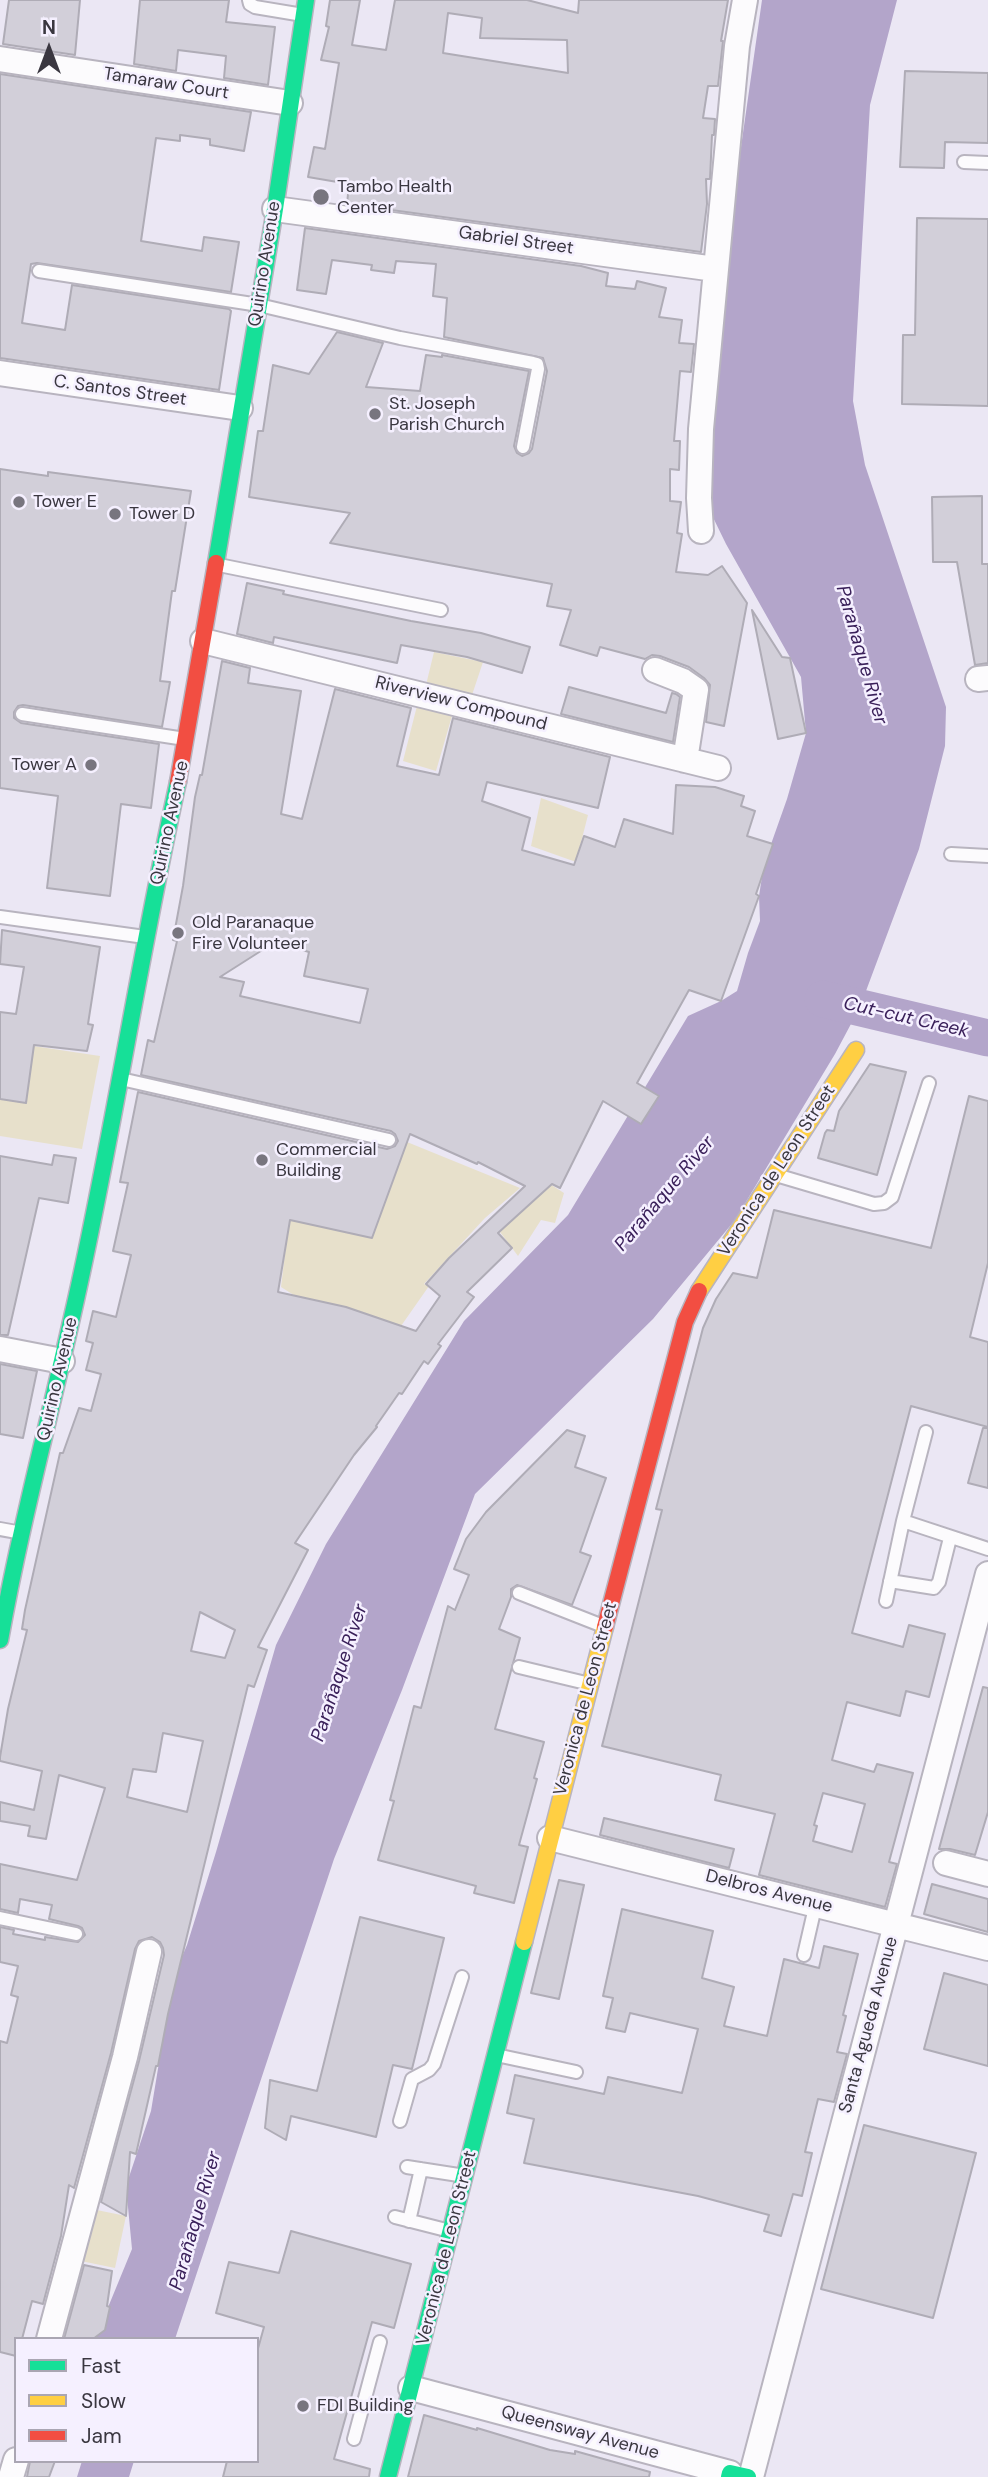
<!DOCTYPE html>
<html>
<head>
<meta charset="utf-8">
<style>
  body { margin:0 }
  #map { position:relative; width:988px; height:2477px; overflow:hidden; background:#ebe7f4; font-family:"DM Sans",sans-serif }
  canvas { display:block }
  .legend { position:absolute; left:14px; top:2337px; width:245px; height:126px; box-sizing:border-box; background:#f5f0ff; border:2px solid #aaa6b3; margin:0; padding:9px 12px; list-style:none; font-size:21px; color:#3a3740 }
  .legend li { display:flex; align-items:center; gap:14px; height:35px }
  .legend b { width:35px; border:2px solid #aaa6b3 }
  .north { position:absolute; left:14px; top:14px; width:70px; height:70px; -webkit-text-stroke:5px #f5f0ff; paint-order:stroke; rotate:0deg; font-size:19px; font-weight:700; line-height:28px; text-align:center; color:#3a3740 }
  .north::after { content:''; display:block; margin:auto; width:24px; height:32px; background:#3a3740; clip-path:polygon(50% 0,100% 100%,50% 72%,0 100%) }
</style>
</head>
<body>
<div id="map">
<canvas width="988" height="2477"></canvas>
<ul class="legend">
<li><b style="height:9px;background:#16e098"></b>Fast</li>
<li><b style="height:9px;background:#ffcf43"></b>Slow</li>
<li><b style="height:9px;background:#f24e42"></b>Jam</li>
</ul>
<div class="north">N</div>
</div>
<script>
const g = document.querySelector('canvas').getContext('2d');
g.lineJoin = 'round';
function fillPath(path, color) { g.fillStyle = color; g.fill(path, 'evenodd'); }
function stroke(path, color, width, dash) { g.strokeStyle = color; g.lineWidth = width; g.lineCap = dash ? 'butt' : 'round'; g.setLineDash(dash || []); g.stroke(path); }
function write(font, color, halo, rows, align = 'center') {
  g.font = font + ' "DM Sans",sans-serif'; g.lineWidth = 5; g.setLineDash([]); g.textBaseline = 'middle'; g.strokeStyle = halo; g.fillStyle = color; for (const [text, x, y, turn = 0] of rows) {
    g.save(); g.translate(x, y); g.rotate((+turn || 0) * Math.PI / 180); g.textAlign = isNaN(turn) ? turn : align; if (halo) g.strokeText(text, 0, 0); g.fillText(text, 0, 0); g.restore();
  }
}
fillPath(new Path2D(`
  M434,652L483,662L469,704L425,689Z
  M419,698L454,709L436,771L403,761Z
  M541,798L588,815L576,862L531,846Z
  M0,1041L100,1056L82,1149L0,1136Z
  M407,1142L520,1188L485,1218L424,1284L429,1286L401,1326L297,1297L281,1287L288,1228L125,1197L128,1184L372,1238Z
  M542,1179L564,1193L555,1223L541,1220L518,1256L494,1224Z
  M87,2208L126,2216L115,2268L76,2260Z`), '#e7e0cb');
fillPath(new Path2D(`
  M762,0H897L870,105L853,401L865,465L946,707L945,746L919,849L860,1007L835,1054L735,1220L653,1319L475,1494L402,1690L334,1859L175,2339H95L132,2249L126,2186L151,2111L173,1978L187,1945L216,1852L276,1645L326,1544L464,1321L568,1215L688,1016L721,1001L737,991L748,953L760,921L759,896L764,864L787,799L806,733L801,677L726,544L705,501L736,182Z
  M82,2461H134L129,2477H77Z`), '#b3a5ca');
stroke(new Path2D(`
  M823,999L988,1038`), '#b3a5ca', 37);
const building = new Path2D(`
  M9,0H80L75,55L3,44Z
  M140,0H229L226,22L275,27L268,85L224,78L226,56L178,50L176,71L134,64Z
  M330,0H360L352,45L386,50L395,0H527L578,13L579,0H728L721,41H723L718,86H708L703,118L715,119L714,135H712L710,179H706L707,204L701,252L347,204L349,184L308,177L314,147L325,149L339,63L321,60L329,27L326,26ZM448,13L482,18L480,38L567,40L568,73L443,53Z
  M905,71L988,73V143L945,142L944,168L900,167Z
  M0,74L251,112L244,151L210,145V139L180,135V141L156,138L141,241L202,251L204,237L239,242L231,292L37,263L31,264L22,323L65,330L72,285L229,309L231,311L219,390L0,358Z
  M917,218L988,219V406L902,404L903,335H915Z
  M305,228L581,266L608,273L606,286L635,289L637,281L666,288L659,317L682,320L679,343L694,344L691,372L680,371L674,441H680L679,470L670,469V501L681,502L677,533L682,534L676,572L708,575L722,566L747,603L724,726L706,722L710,685L704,678L689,667L660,656L652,655L645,659L600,647L597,656L560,645L571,610L547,606L552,584L330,543L350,513L249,497L258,431H263L273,365L309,374L337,332L383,343L366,387L420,391L426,355L442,357V355L529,371L514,446L517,453L522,456L529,453L532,449L547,371L543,358L444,337L447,298L433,296L436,264L396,261L394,273L371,270L372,265L332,260L326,294L297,290Z
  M0,469L48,476V472L191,491L175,591H172L160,681L170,682L162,727L23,705L18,706L14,712V718L21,723L159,744L151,808L121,804L110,896L47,888L58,796L0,788Z
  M982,496V564H988V663L975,665L957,562H933L932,497Z
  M247,583L284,591L283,594L411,621L481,633L530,647L522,673L467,657L401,645L397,663L274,637L273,643L237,634Z
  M752,610L782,657L790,658L806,733L778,739Z
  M222,661L250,668L248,683L301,691L281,814L302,819L335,689L411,708L397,766L439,775L453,718L610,757L598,808L487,782L482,801L530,818L522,850L574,865L584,836L615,847L624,819L673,834L676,785L715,787L744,796L741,806L755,811L747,836L773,844L756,894L759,896L721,1001L689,990L637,1083L659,1096L641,1124L603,1101L560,1188L552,1184L498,1233L512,1248L467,1292L474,1297L438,1344L441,1346L428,1364L424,1361L402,1394L399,1393L376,1426L377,1427L354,1455L295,1543L308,1550L258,1647L267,1650L254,1687L248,1685L168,2014L158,2066H156L136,2154L130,2152L126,2216L101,2202L139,2061L164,1955L163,1948L160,1942L152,1937L139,1941L135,1949L111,2053L74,2188L69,2185L61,2236L43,2304L32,2301L22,2339H16V2356L0,2352V2041L7,2043L18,1997L11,1995L18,1966L0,1962V1927L14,1930L13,1934L45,1940V1937L78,1942L85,1935L82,1928L78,1926L49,1919L52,1905L20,1899L18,1913L0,1909V1864L77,1880L105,1788L59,1775L46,1839L28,1836L30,1826L0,1821V1802L34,1810L42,1771L0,1761V1757L8,1709L27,1630L22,1629L25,1610L60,1453H63L79,1408L91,1411L101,1374L86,1370L93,1343L86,1341L93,1311L116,1317L131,1255L113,1251L128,1183L120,1182L138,1092L387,1149L395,1146L398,1141L395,1134L391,1131L141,1075L148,1040L154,1042L177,941L173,940L183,886L195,797L200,775H202ZM275,942L309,952L304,976L368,989L360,1023L240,996L244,982L220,977ZM410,1134L477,1164L478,1162L525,1186L449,1258L426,1284L440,1296L416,1331L346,1307L278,1292L290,1220L372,1238ZM200,1612L235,1630L225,1658L191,1651ZM163,1733L203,1741L187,1812L127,1797L133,1769L156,1772Z
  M569,687L666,713L672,693L676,694L680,697L673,742L561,714Z
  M2,930L100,947L88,1024L93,1025L87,1051L34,1045L26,1103L0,1099V1012L16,1014L24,967L0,964Z
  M870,1064L906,1072L877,1175L818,1158L825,1133L827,1130L834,1131L839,1111Z
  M969,1096L988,1101V1263L970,1337L988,1342V1427L911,1406L852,1633L903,1647L909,1625L945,1634L929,1697L906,1691L900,1716L847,1702L832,1760L874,1772L877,1764L913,1773L889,1862L897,1864L885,1907L759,1875L775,1814L715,1800L721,1775L602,1746L662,1510L656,1509L703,1328L716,1299L733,1273L757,1278L774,1210L931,1248ZM823,1793L865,1804L852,1852L813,1841L817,1826L814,1825Z
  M54,1155L76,1158L68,1203L39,1198L8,1335H0V1156L52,1165Z
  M0,1364L37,1371L23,1438L0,1434Z
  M983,1428H988V1488L968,1483Z
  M567,1430L585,1436L575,1467L606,1478L580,1552L591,1556L572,1605L517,1585L511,1589V1597L499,1629L520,1638L495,1729L544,1742L534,1778L537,1779L519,1845L528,1847L514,1903L474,1893L476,1886L378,1860L394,1801L390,1800L414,1706L421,1708L448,1606L455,1610L469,1575L454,1569L466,1539L486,1512Z
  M983,1687L988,1688V1812L975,1855L950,1849H939Z
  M604,1818L734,1849L729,1868L600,1835Z
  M559,1880L584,1885L559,1999L531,1993Z
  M932,1884L988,1899V1932L924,1914Z
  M622,1909L713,1931L702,1978L734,1987L724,2026L767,2036L784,1959L819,1968L824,1946L858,1954L843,2015L846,2016L837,2052L847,2054L834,2102L818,2099L805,2152L812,2153L802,2196L793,2194L781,2236L764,2231L769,2215L698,2196L524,2163L534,2119L507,2113L515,2075L604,2094L608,2077L682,2093L698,2029L630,2013L625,2032L606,2028L613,1998L603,1996Z
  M360,1917L444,1938L412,2069L393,2065L376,2137L291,2116L286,2140L265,2128L270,2080L317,2091Z
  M944,1973L988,1985V2066L924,2049Z
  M864,2125L976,2153L933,2318L821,2289Z
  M291,2231L411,2264L394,2328L372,2322L334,2459L370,2469L369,2477H223L227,2461H257V2352L264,2327L216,2313L229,2262L279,2273Z
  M84,2265L112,2271L107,2306L110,2307L105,2330L93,2339H64Z
  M424,2415L477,2430V2428L550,2450L575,2454V2451L650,2472L649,2477H408Z
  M30,2461H55L49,2477H27Z`);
fillPath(building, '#d2cfd9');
stroke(building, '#afacb6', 2);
const lane = new Path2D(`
  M249,0L250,4L255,7L303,15
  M964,162L988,163
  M39,271L259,305L400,338L533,363L537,364L538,369L523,447
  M219,565L441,610
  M22,714L185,739
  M951,854L988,856
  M0,917L145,937
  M121,1079L389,1140
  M776,1175L874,1204L884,1203L892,1197L929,1083
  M926,1432L903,1521L988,1549
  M0,1529L22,1533
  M890,1581L934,1588L939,1582L950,1538
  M519,1593L603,1626
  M886,1601L903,1521
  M519,1667L590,1684
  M0,1918L76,1934
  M804,1955L816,1903
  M496,2055L576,2072
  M400,2121L412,2079L429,2070L434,2064L462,1977
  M407,2167L465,2176
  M395,2217L450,2231
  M409,2221L421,2169
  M354,2439L380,2342`);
const street = new Path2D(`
  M0,59L290,103
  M275,209L715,269
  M0,373L240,408
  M701,531L699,498L701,429L737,46L745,0
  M203,641L718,768
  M655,670L683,681L696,690L685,760
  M978,679L988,678
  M0,1349L62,1361
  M550,1838L988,1948
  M946,1863L988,1874
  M49,2339L125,2057L149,1952
  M411,2388L730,2473
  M11,2477L16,2460
  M751,2477L988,1574`);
const fast = new Path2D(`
  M216,563L275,209L306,0
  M0,1640C22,1516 56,1395 82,1272C117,1109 142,945 178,782
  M388,2477L524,1942
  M729,2477L730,2473L748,2477`);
const slow = new Path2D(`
  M699,1291L856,1050
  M524,1942L605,1627`);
const jam = new Path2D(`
  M178,782L216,563
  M605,1627L685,1322L699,1291`);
stroke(lane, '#b8b4bf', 16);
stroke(street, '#b8b4bf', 28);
stroke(fast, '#b8b4bf', 19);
stroke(slow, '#b8b4bf', 19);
stroke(jam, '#b8b4bf', 19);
stroke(lane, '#fcfbfd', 12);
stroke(street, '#fcfbfd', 24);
stroke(fast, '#16e098', 16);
stroke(slow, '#ffcf43', 16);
stroke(jam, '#f24e42', 16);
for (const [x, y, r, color] of [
  [321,197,9,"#78757f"],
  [375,414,7,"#78757f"],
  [19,502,7,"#78757f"],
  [115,514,7,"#78757f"],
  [91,765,7,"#78757f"],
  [178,933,7,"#78757f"],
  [262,1160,7,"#78757f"],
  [303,2406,7,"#78757f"]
]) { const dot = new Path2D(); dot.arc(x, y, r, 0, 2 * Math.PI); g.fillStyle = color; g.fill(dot); stroke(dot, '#f5f0ff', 2.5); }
write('18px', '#3a3740', '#f5f0ff', [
  ["Tamaraw Court",166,84,9],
  ["Gabriel Street",516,241,8],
  ["Quirino Avenue",265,264,-81],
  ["C. Santos Street",120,391,8],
  ["Riverview Compound",461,704,14],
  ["Quirino Avenue",170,823,-78],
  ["Veronica de Leon Street",777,1171,-57],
  ["Quirino Avenue",58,1379,-77],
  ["Veronica de Leon Street",586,1699,-75],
  ["Delbros Avenue",769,1892,14],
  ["Santa Agueda Avenue",869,2025,-75],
  ["Veronica de Leon Street",447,2248,-76],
  ["Queensway Avenue",580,2433,15]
]);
write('18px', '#3a3740', '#f5f0ff', [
  ["Tambo Health",337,187],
  ["Center",337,208],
  ["St. Joseph",389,404],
  ["Parish Church",389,425],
  ["Tower E",33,502],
  ["Tower D",129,514],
  ["Tower A",77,765,"right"],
  ["Old Paranaque",192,923],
  ["Fire Volunteer",192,944],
  ["Commercial",276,1150],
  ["Building",276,1171],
  ["FDI Building",317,2406]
], 'left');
write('italic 19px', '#3a205a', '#f5f0ff', [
  ["Parañaque River",861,655,74],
  ["Cut-cut Creek",906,1018,13],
  ["Parañaque River",665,1194,-50],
  ["Parañaque River",340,1673,-72],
  ["Parañaque River",196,2221,-74]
]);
</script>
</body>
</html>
